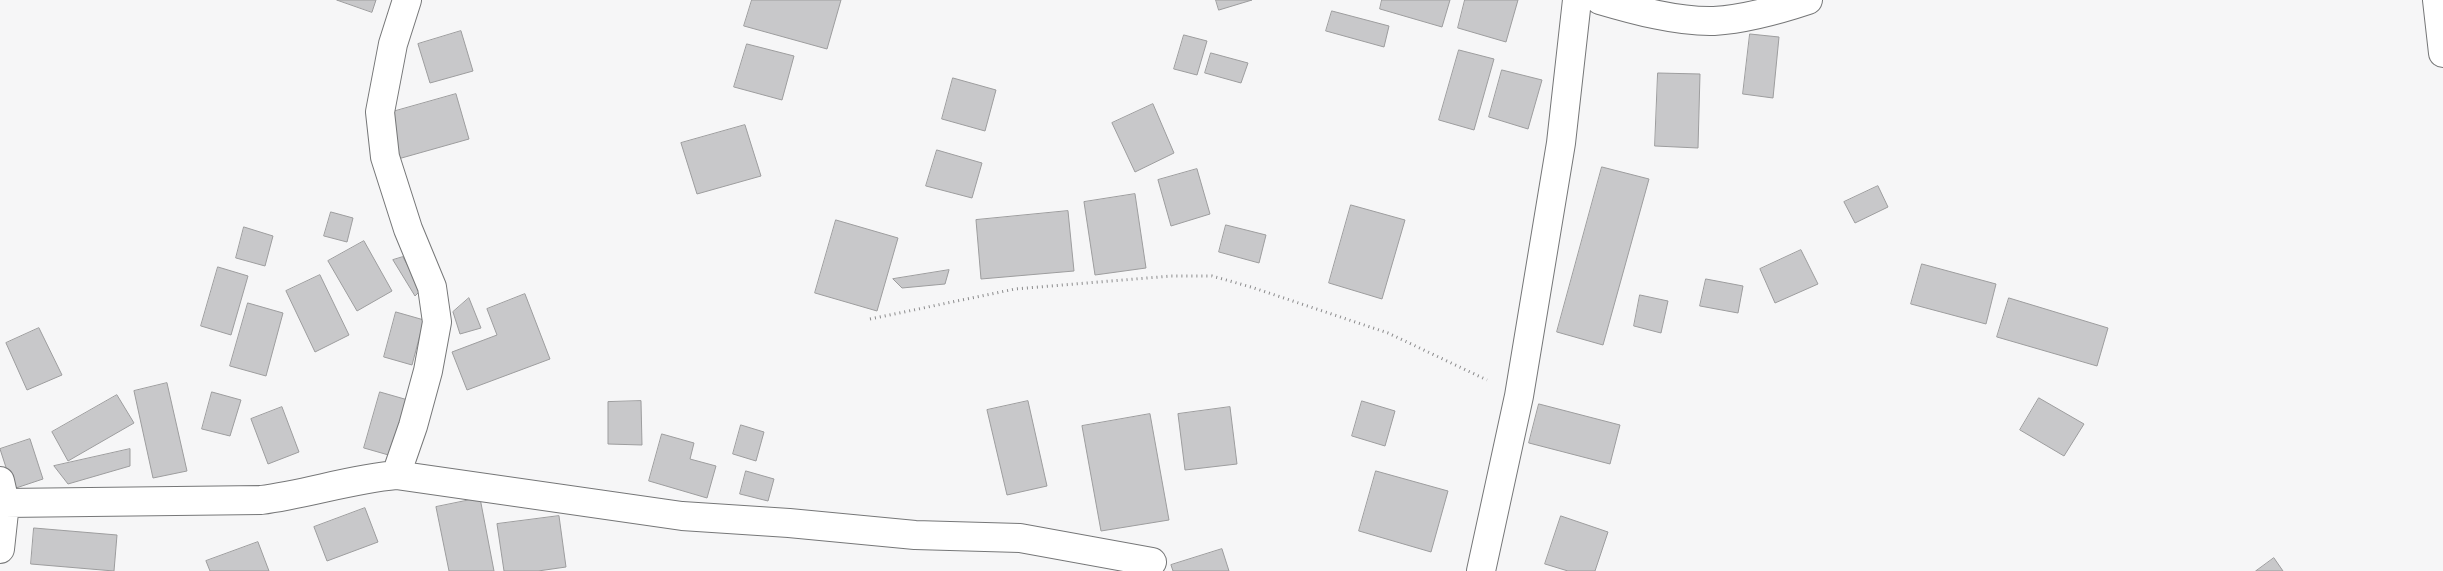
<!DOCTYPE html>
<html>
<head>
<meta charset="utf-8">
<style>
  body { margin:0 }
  canvas { display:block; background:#f6f6f7 }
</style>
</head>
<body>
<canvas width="2443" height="571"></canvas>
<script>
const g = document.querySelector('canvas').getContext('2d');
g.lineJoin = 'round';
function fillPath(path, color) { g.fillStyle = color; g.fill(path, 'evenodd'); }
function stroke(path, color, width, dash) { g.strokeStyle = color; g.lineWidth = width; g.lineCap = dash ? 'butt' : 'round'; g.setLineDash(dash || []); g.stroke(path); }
const building = new Path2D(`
  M337,0H376L372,12Z
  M752,0H841L827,49L744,26Z
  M1216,0H1252L1219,10Z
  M1382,0H1450L1442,27L1380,9Z
  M1465,0H1518L1506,42L1458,28Z
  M1332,11L1389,26L1384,47L1326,31Z
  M461,31L473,71L430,83L418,44Z
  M1750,34L1779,37L1773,98L1743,94Z
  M1184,35L1207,41L1197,75L1174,69Z
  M747,44L794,56L782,100L734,87Z
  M1459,50L1494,59L1474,130L1439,120Z
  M1211,53L1248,63L1241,83L1205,73Z
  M1502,70L1542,80L1528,129L1489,117Z
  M1658,73L1700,74L1698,148L1655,146Z
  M953,78L996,90L985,131L942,119Z
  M456,94L469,139L398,159L385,114Z
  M1153,104L1174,153L1135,172L1112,123Z
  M745,125L761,176L697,194L681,143Z
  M937,150L982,163L972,198L926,186Z
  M1602,167L1649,179L1603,345L1557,332Z
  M1197,169L1210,214L1171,226L1158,180Z
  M1878,186L1888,207L1855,223L1844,202Z
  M1135,194L1146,268L1095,275L1084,202Z
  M1351,205L1405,220L1382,299L1329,283Z
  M1068,211L1074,271L981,279L976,220Z
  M331,212L353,218L347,242L324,236Z
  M836,220L898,238L877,311L815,293Z
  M1226,225L1266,235L1259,263L1219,252Z
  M244,227L273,236L265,266L236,258Z
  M364,241L392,291L357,311L328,261Z
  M1801,250L1818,284L1775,303L1760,269Z
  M403,257L421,290L415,296L393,260Z
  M1922,264L1996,284L1986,324L1911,304Z
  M218,267L248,276L231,335L201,326Z
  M949,270L945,284L902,288L893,279Z
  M320,275L349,335L315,352L286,291Z
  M1706,279L1743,286L1738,313L1700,306Z
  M525,294L550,359L467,390L452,352L497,335L487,309Z
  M1640,295L1668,301L1661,333L1634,326Z
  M469,298L481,328L460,334L453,312Z
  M2009,298L2108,328L2097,366L1997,337Z
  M248,303L283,313L266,376L230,366Z
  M396,312L424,320L412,365L384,357Z
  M39,328L62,375L27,390L6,343Z
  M167,383L187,471L153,478L134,391Z
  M212,392L241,400L230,436L202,429Z
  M380,392L415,402L399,458L364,448Z
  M117,395L134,423L68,461L52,432Z
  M2039,398L2084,424L2064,456L2020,430Z
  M641,401L642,445L608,444V402Z
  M1028,401L1047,486L1007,495L987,410Z
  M1362,401L1395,411L1385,446L1352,436Z
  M1539,404L1620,425L1610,464L1529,443Z
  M282,407L299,452L268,464L251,419Z
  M1230,407L1237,464L1185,470L1178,414Z
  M1150,414L1169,520L1101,531L1082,426Z
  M741,425L764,432L756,461L733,454Z
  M662,434L694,443L690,459L716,466L707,498L649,481Z
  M30,439L43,479L13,489L0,449Z
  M130,449V466L68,484L54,466Z
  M746,471L774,479L768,501L740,494Z
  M1376,471L1448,491L1431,552L1359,531Z
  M480,498L494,571H449L436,507Z
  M365,508L378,542L327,561L314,527Z
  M559,516L566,567L538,571H504L497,524Z
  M1561,516L1608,532L1595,571H1568L1545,564Z
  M34,528L117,535L114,571L31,564Z
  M258,542L269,571H210L206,561Z
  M1222,549L1229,571H1173L1171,565Z
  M2274,558L2283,571H2256Z`);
fillPath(building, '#c8c8ca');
stroke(building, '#9d9d9e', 1);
const minor = new Path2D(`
  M1600,0C1634,10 1678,22 1714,21C1746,19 1778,10 1808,0
  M2437,0L2443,53
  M396,475L413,426L428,371L437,322L432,287L408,229L385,157L380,112L393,44L407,0
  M0,481L5,503L0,549
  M5,503L261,500C307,494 351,479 396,475L682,516L789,523L915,535L1020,538L1152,562
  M1481,571L1519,396L1561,143L1577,0`);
stroke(minor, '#767778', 30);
stroke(new Path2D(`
  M870,319L1015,289L1171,276H1212L1251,287L1388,333L1487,380`), '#8b8b8c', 3, [1, 4]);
stroke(minor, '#fff', 28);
</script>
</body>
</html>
